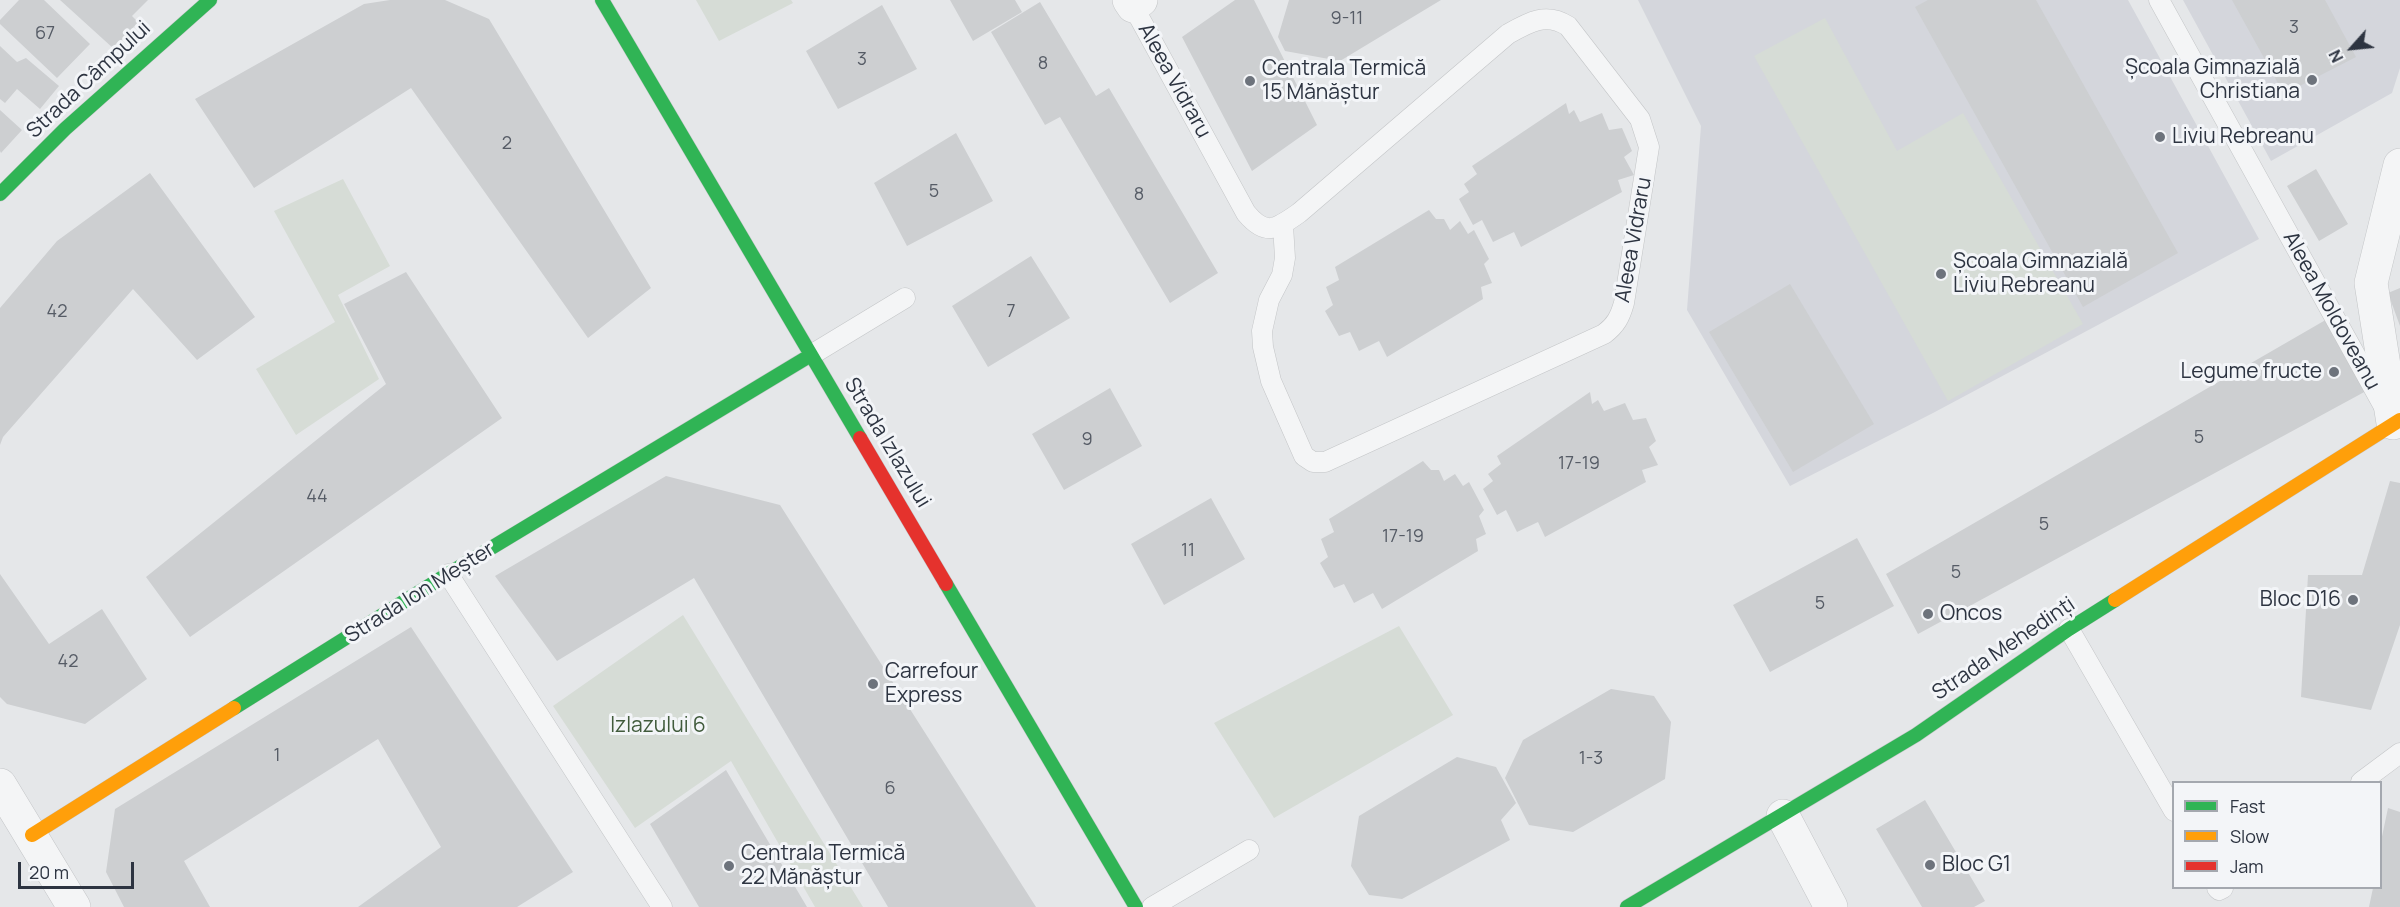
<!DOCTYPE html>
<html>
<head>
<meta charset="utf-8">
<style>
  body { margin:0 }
  #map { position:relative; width:2400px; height:907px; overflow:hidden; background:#e5e7e9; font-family:Manrope,sans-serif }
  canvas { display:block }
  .legend { position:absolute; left:2172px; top:781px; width:210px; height:108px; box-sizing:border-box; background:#f3f5f8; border:2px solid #a4a8af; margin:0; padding:8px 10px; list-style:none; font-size:18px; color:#2d3441 }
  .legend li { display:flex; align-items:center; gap:12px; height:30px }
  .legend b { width:30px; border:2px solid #a4a8af }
  .north { position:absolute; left:2322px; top:18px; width:60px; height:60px; -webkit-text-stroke:4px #f3f5f8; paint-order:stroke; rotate:243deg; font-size:16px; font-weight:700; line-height:24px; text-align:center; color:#2d3441 }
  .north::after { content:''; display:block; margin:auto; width:21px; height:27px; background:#2d3441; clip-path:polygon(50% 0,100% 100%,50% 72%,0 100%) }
  .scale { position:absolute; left:18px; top:862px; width:116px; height:27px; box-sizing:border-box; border:3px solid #2d3441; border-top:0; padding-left:8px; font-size:18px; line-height:21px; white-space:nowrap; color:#2d3441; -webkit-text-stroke:4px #f3f5f8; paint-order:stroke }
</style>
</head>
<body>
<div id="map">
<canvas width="2400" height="907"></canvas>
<ul class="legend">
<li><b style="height:8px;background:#30b455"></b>Fast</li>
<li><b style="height:8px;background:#ff9f0a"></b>Slow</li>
<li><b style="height:8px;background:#e5322d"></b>Jam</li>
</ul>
<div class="north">N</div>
<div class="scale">20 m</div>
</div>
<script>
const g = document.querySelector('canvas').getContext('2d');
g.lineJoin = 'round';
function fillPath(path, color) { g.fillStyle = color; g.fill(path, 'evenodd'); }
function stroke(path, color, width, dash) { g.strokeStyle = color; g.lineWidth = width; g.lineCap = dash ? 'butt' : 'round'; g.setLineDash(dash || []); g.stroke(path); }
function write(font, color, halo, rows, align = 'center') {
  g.font = font + ' Manrope,sans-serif'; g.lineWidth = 6; g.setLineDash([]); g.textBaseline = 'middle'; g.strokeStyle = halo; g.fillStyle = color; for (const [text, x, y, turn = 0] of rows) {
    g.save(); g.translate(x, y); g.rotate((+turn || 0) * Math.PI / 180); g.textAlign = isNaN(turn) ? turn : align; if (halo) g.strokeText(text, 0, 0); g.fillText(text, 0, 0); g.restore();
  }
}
fillPath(new Path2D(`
  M1638,0H2128L2259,239L1933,413L1790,486L1687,310L1701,126Z
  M2183,0H2400V68L2392,93L2271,161Z`), '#d4d6dc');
fillPath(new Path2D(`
  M696,0H791L793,3L719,41Z
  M1825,18L1897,151L1963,113L2083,324L1948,401L1754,56Z
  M343,179L390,266L338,295L379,379L296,435L256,369L335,322L274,211Z
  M683,615L863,907H815L731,761L635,828L553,706Z
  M1399,626L1453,715L1274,818L1214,723Z`), '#d6dcd6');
fillPath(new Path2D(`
  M19,0H44L90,44L57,78L0,24V20Z
  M60,0H148L132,16L138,22L114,49Z
  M390,0H445L489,19L651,288L588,338L411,88L254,188L195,99L364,4Z
  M950,0H1015L1022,12L973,41Z
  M1235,0H1254L1317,125L1252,171L1182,37Z
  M1289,0H1441L1340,61L1285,51L1278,37Z
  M1928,0H2036L2178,253L2083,307L1915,7Z
  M2232,0H2325L2356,57L2284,94Z
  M1040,2L1096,96L1109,88L1218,273L1170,303L1060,117L1045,125L991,32Z
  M882,5L917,69L838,109L806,51Z
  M0,46L17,62L26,58L59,86L40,109L17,89L5,103L0,99Z
  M1566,103L1569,114L1574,110L1580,122L1602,113L1609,130L1622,128L1632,151L1624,157L1634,175L1618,180L1622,192L1521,247L1514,232L1493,242L1482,220L1473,225L1459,199L1469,192L1464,184L1477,174L1472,166Z
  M0,110L22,130L1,153L0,151Z
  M956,133L993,201L907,246L874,183Z
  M2316,169L2348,224L2319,241L2287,186Z
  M150,173L255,317L197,360L133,289L3,437L0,445V308L57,241Z
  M1429,210L1436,219H1444L1450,230L1460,221L1468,234L1474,230L1489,259L1484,264L1492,283L1481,287L1483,299L1387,357L1379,341L1359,351L1350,332L1339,336L1325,311L1333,305L1326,287L1339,280L1335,267Z
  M1031,256L1070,318L988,367L952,306Z
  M406,272L502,418L190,637L146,577L386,384L344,304Z
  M1790,284L1874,424L1793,472L1709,332Z
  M2400,288V326L2388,293Z
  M2329,318L2368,390L1918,634L1886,574Z
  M1110,388L1142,446L1064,490L1032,434Z
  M1590,392L1592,404L1598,400L1604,411L1625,403L1633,420L1646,418L1656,441L1649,447L1658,465L1642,470L1646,482L1545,537L1538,522L1517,532L1506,510L1497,515L1483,489L1493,481L1488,474L1501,464L1497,456Z
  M1423,461L1431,470H1439L1444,481L1455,474L1463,486L1469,482L1484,510L1479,516L1486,534L1476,539L1478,551L1382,609L1373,593L1354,603L1344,584L1334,588L1320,563L1328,557L1321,539L1334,532L1329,519Z
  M666,476L780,505L1036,907H888L694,578L557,661L495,576Z
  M2390,481L2400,483V625L2371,710L2301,697L2308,575H2362Z
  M1211,498L1245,559L1164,605L1131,544Z
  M1857,538L1894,606L1770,672L1733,605Z
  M0,574L49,644L102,609L147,679L85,724L7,704L0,697Z
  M411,627L573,872L517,907H358L441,847L378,739L184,861L210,907H124L106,872L115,809Z
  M1611,689L1654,696L1671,722L1665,779L1573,832L1529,825L1505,778L1523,740Z
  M1457,757L1496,767L1516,803L1501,820L1510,840L1402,899L1369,895L1351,866L1359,816Z
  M726,770L807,907H699L650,824Z
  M1925,800L1985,901L1974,907H1922L1876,829Z
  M2388,808L2400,812V907H2369L2373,888H2380V846Z`), '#cdcfd1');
const lane = new Path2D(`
  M2159,0L2383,405
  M1133,6L1246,213C1266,237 1276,229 1299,213L1508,34C1529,22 1546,12 1568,26L1640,119L1649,147L1624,303C1620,317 1616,325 1604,334L1325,462H1313L1304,456L1271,381L1263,347L1262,331L1269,300L1282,275L1285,258L1283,225
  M811,355L905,298
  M448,574L662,907
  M2069,629L2174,811
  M2361,782L2400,753
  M2217,888L2219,890L2223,888
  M1152,907L1249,850`);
const street = new Path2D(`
  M1129,0L1133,6L1141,0
  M2393,423L2371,283L2400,165
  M0,785L74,907
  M1783,816L1831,907`);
const fast = new Path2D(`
  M602,0L860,438
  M0,194L65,129L210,0
  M946,584L1136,907
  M234,708L448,574L811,355
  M1627,907L1916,735L2069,629L2115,600`);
const slow = new Path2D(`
  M2115,600L2400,420
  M32,835L234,708`);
const jam = new Path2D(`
  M860,438L946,584`);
stroke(lane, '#c3c5c7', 21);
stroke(street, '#c3c5c7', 34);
stroke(fast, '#c3c5c7', 15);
stroke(slow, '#c3c5c7', 15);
stroke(jam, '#c3c5c7', 15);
stroke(lane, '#f4f5f6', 20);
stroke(street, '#f4f5f6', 33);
stroke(fast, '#30b455', 14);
stroke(slow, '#ff9f0a', 14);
stroke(jam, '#e5322d', 14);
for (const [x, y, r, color] of [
  [2312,80,6,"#6d737c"],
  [1250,81,6,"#6d737c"],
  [2160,137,6,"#6d737c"],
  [1941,274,6,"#6d737c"],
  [2334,372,6,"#6d737c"],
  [2353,600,6,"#6d737c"],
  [1928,614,6,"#6d737c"],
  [873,684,6,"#6d737c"],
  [1930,865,6,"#6d737c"],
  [729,866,6,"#6d737c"]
]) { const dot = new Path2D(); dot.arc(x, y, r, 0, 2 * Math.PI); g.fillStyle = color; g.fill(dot); stroke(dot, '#f3f5f8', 2); }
write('18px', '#565c66', null, [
  ["9-11",1347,19],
  ["3",2294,28],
  ["67",45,34],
  ["3",862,60],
  ["8",1043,64],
  ["2",507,144],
  ["5",934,192],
  ["8",1139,195],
  ["42",57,312],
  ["7",1011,312],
  ["5",2199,438],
  ["9",1087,440],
  ["17-19",1579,464],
  ["44",317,497],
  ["5",2044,525],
  ["17-19",1403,537],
  ["11",1188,551],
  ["5",1956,573],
  ["5",1820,604],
  ["42",68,662],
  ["1",277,756],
  ["1-3",1591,759],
  ["6",890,789]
]);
write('21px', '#2d3441', '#f3f5f8', [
  ["Școala Gimnazială",2300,68,"right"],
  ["Christiana",2300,92,"right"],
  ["Centrala Termică",1262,69],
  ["15 Mănăștur",1262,93],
  ["Liviu Rebreanu",2172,137],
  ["Școala Gimnazială",1953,262],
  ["Liviu Rebreanu",1953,286],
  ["Legume fructe",2322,372,"right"],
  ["Bloc D16",2341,600,"right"],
  ["Oncos",1940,614],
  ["Carrefour",885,672],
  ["Express",885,696],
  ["Centrala Termică",741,854],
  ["22 Mănăștur",741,878],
  ["Bloc G1",1942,865]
], 'left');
write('21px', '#2d3441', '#f3f5f8', [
  ["Strada Câmpului",89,80,-43],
  ["Aleea Vidraru",1174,81,61],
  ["Aleea Vidraru",1634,240,-80],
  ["Aleea Moldoveanu",2331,311,61],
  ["Strada Izlazului",887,443,59],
  ["Strada Ion Meșter",420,593,-32],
  ["Strada Mehedinți",2004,649,-34]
]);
write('21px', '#415b3c', '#f3f5f8', [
  ["Izlazului 6",658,726]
]);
</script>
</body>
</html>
